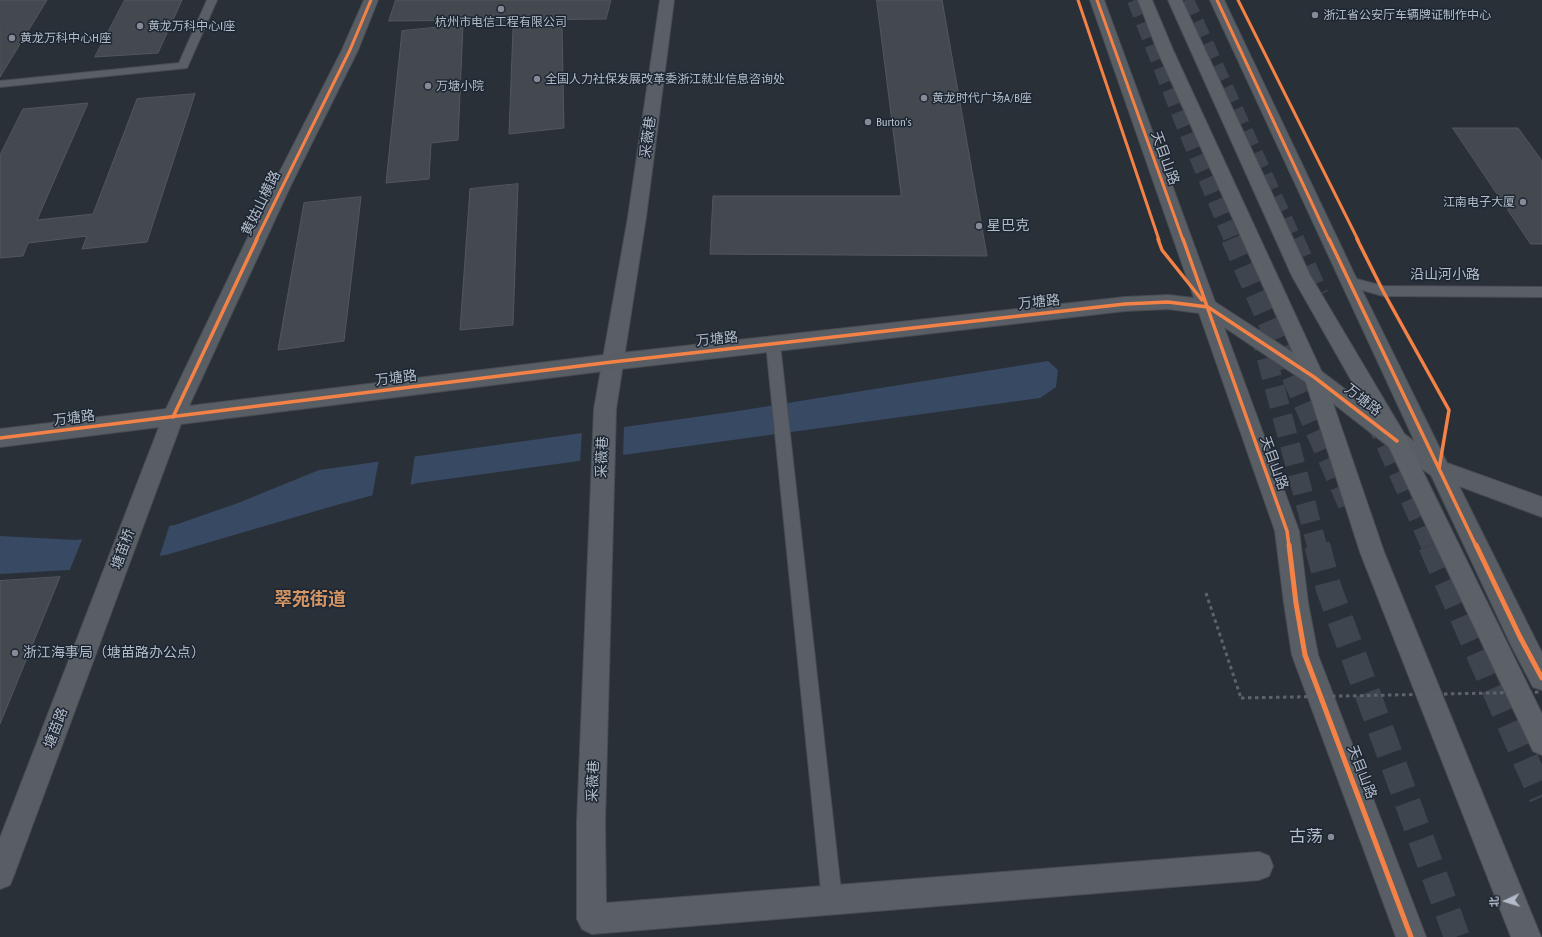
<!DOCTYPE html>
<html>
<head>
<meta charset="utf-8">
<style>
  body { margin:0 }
  #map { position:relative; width:1542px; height:937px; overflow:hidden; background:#2a3038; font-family:"Asap Condensed","Noto Sans SC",sans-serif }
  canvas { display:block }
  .north { position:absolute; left:1486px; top:881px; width:40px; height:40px; -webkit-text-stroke:3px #1d2633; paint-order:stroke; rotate:266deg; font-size:11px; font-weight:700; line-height:16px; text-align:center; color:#b4bcc9 }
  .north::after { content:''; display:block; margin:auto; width:14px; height:18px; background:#b4bcc9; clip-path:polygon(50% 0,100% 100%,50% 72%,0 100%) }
</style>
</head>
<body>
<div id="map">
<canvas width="1542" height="937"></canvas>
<div class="north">北</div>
</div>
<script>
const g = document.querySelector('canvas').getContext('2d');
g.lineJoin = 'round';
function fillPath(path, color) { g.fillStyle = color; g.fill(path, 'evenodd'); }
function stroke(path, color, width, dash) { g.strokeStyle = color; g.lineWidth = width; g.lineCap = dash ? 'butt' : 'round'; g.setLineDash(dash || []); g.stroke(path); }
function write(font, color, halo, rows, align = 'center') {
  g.font = font + ' "Asap Condensed","Noto Sans SC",sans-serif'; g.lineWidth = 3; g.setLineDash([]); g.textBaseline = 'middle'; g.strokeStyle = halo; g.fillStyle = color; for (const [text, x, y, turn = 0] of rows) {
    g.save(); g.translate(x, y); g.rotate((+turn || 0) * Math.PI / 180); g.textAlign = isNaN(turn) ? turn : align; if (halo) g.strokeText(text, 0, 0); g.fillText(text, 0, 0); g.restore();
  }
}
fillPath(new Path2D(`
  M1048,361L1058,370L1056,387L1040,398L418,483L333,506L166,555L68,570L0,574V536L76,540L175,525L238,503L319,470L738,411Z`), '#384963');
fillPath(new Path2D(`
  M624,425L623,457L580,463L582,430Z
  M415,454L410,488L372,497L379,459Z
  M170,524L159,558L69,572L83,537Z`), '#2a3038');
const building = new Path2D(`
  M0,0H47L0,77Z
  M125,0H182L158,53L95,57Z
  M396,0H611L606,19L389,21Z
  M877,0H942L987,256L710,254L713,196H901Z
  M463,25L458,140L431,143L429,179L386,183L402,31Z
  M562,25L564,128L509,134L513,29Z
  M195,94L147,242L82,249L87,236L28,243L23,256L0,258V155L23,109L88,103L37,220L93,214L137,99Z
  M1453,128H1518L1542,161V244H1531Z
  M518,184L513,325L460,330L470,189Z
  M361,197L344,341L278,350L304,203Z
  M60,577L0,724V581Z`);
fillPath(building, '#444950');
stroke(building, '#52575f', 1);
stroke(new Path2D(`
  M1135,0L1185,128L1232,240
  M1186,0L1294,240`), '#3f454e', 16, [16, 8]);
stroke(new Path2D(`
  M1231,239L1349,507
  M1294,239L1319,295
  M1259,329L1317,546
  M1374,417L1431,546`), '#3f454e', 20, [20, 10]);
stroke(new Path2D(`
  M1317,545L1329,589L1457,937
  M1431,545L1542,797`), '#3f454e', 26, [26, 13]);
const lane = new Path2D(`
  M207,0H217L187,68L0,87V81L179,63Z
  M1349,277L1383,286L1542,287V297L1383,296L1344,285L1343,282L1344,279Z
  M773,339L778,340L780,344L842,900L839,907L832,910L825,907L822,900L766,344L768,340Z`);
const street = new Path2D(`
  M660,0H674L646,217L616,409L605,822L606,903L1259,852L1269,856L1273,866L1269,876L1259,880L592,934L582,929L577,919V822L594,409L628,217Z`);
const secondary = new Path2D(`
  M364,0H378L358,50L289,189L189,406L612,354L1125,297L1168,295L1194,298L1090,0H1104L1215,302L1321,371L1415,442L1210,0H1224L1358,282L1447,463L1542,497V517L1459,486L1542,653V690L1533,687L1511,645L1431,475L1389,447L1307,383L1224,327L1299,531L1308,603L1318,655L1426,937H1396L1292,655L1284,603L1275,531L1199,313L1168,309L1125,311L612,370L181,424L14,875L10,885L0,889V838L159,427L0,447V429L166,409L271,189L342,50Z`);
const primary = new Path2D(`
  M1138,0H1152L1173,50L1324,377L1384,552L1541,937H1511L1360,552L1304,377L1157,50Z
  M1168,0H1182L1310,275L1405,435L1542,714V755L1533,751L1388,445L1292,276Z`);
stroke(lane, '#484c53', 2);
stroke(street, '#484c53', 2);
stroke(secondary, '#484c53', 2);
stroke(primary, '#484c55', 2);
stroke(new Path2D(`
  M1206,593L1241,698`), '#5d636a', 3, [3.5, 3.5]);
fillPath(lane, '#5a5e66');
fillPath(street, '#5a5e66');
fillPath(secondary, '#595d64');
fillPath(primary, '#5c6168');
stroke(new Path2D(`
  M1241,698L1542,692`), '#5d636a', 3, [3.5, 3.5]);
stroke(new Path2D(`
  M1078,0L1159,240
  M1097,0L1183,240
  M1217,0L1329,240
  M1238,0L1358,240
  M256,240L350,50L371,0`), '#f48246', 3);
stroke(new Path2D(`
  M1158,239L1162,250L1202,300
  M1183,239L1287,531L1289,546
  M1329,239L1476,546
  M1357,239L1383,291L1449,410L1439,469
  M173,417L257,239
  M0,438L612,362L1125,304L1168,302L1208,307L1314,377L1397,441`), '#f48246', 3.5);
stroke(new Path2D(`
  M1289,545L1296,603L1305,655L1411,937
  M1476,545L1520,637L1542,678`), '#f48246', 5);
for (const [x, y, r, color] of [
  [501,9,4,"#848b96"],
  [1315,15,4,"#848b96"],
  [140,26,4,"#848b96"],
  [12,38,4,"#848b96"],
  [537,79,4,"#848b96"],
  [428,86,4,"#848b96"],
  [924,98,4,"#848b96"],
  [868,122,4,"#848b96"],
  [1523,202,4,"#848b96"],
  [979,226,4,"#848b96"],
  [15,653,4,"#848b96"],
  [1331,837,4,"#848b96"]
]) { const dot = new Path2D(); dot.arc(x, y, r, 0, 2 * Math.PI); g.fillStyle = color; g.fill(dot); stroke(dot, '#1d2633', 1.5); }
write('12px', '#b4bcc9', '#1d2633', [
  ["浙江省公安厅车辆牌证制作中心",1323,15],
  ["杭州市电信工程有限公司",501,22,"center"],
  ["黄龙万科中心I座",148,26],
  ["黄龙万科中心H座",20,38],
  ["全国人力社保发展改革委浙江就业信息咨询处",545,79],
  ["万塘小院",436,86],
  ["黄龙时代广场A/B座",932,98],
  ["Burton's",876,122],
  ["江南电子大厦",1515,202,"right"]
], 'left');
write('14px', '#b4bcc9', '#1d2633', [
  ["采薇巷",648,137,-82],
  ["天目山路",1165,158,70],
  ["黄姑山横路",261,203,-64],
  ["沿山河小路",1445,275],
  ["万塘路",1039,302,-6],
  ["万塘路",717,339,-6],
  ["万塘路",396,378,-7],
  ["万塘路",1363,400,38],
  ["万塘路",74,418,-7],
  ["采薇巷",602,457,-88],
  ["天目山路",1274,463,70],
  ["塘苗桥",123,549,-70],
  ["塘苗路",56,728,-69],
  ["天目山路",1362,772,69],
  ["采薇巷",593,781,-88]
]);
write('14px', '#b4bcc9', '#1d2633', [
  ["星巴克",987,226],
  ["浙江海事局（塘苗路办公点）",23,653]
], 'left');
write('17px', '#b4bcc9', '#1d2633', [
  ["古荡",1323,837]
], 'right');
write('bold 18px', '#d59563', '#1d2633', [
  ["翠苑街道",310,599]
]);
</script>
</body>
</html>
